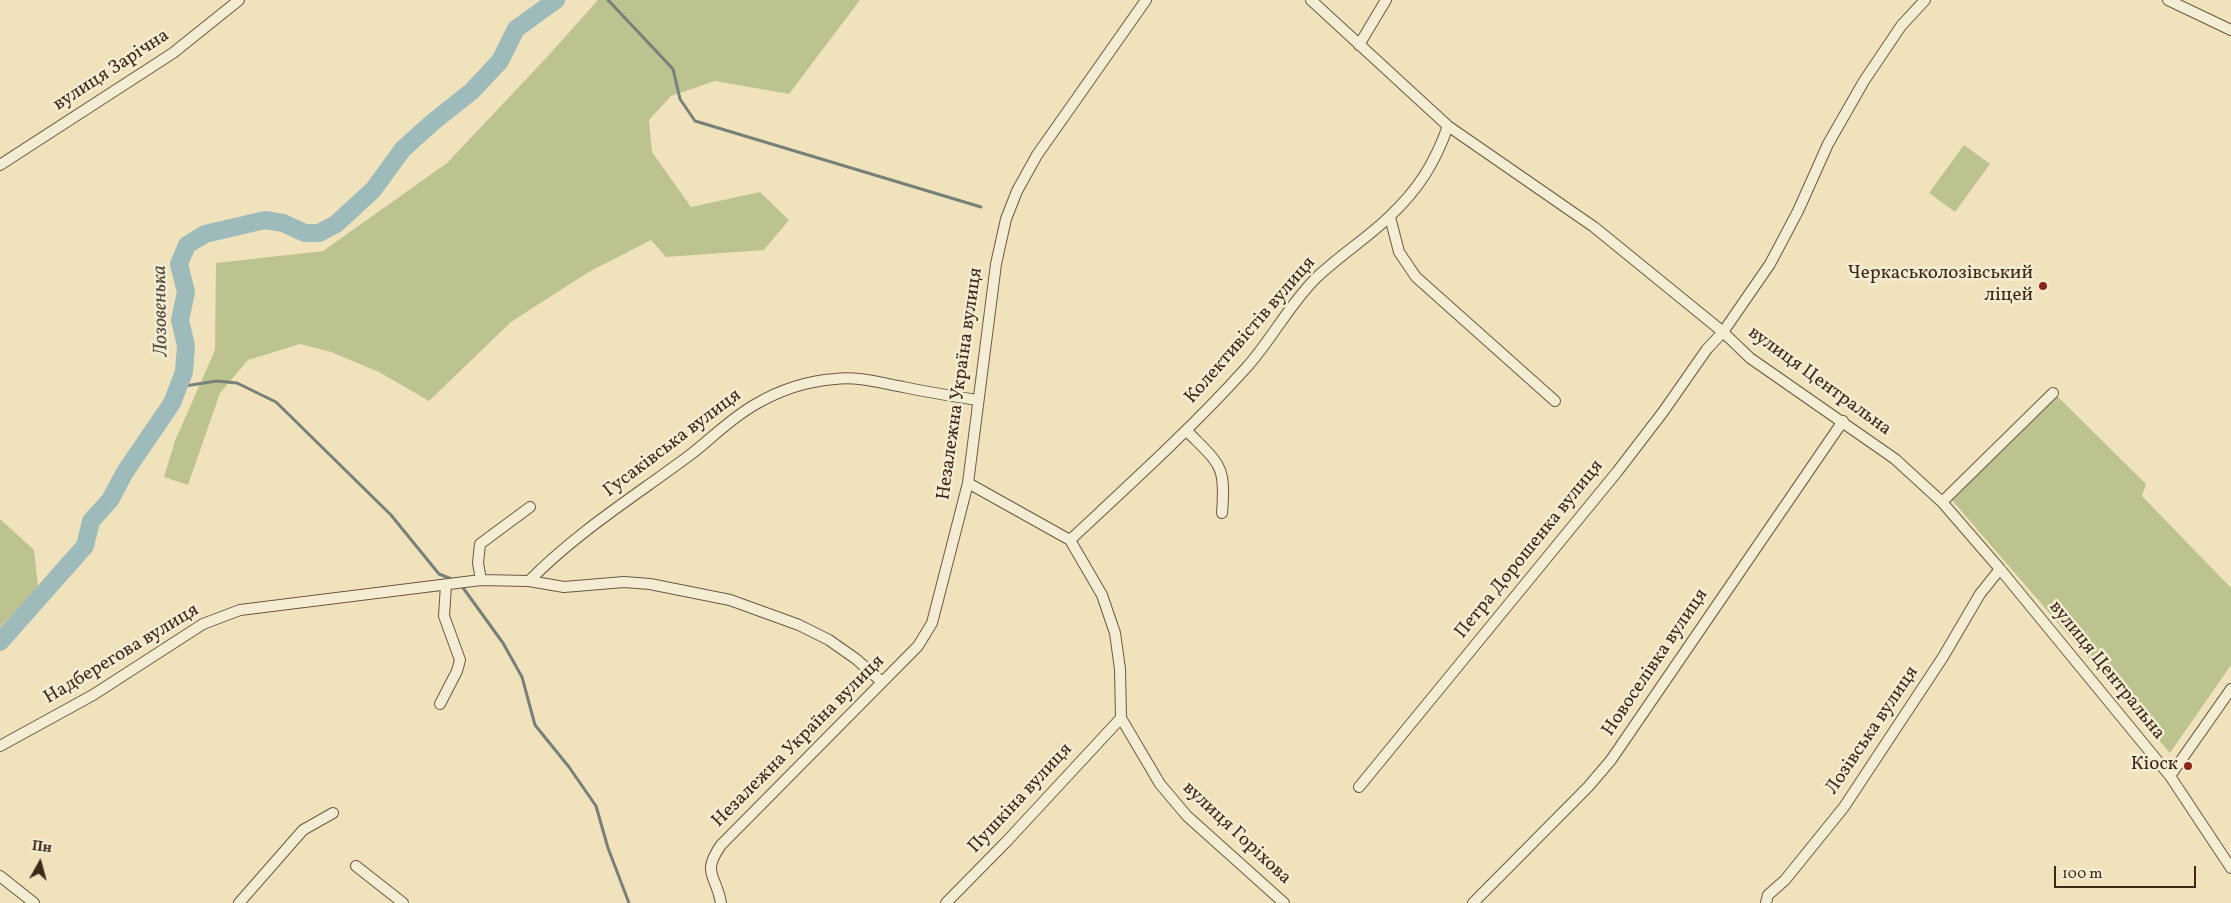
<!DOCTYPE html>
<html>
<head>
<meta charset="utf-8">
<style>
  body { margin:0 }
  #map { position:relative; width:2231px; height:903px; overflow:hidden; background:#f0e3bc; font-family:Vollkorn,serif }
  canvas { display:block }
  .north { position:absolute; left:15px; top:838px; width:50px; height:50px; -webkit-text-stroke:4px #f5edd3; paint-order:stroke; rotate:7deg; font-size:14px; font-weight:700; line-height:20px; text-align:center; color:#402819 }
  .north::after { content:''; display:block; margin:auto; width:18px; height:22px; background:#402819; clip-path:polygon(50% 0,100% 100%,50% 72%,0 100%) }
  .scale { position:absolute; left:2054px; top:866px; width:142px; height:22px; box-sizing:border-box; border:2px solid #402819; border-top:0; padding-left:6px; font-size:15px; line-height:18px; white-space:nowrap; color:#402819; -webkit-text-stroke:4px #f5edd3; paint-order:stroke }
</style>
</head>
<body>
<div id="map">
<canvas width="2231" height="903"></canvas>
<div class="north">Пн</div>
<div class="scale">100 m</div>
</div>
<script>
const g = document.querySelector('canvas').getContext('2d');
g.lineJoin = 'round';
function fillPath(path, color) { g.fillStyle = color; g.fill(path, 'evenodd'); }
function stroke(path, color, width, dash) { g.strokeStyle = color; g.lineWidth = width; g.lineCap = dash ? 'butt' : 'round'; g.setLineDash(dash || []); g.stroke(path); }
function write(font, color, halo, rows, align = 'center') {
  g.font = font + ' Vollkorn,serif'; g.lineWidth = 5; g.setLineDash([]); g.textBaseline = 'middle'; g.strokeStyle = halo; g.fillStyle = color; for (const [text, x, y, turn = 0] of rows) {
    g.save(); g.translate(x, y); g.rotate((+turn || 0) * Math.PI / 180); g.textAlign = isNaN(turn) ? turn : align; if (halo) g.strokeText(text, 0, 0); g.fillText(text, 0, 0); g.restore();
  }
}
fillPath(new Path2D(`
  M598,0H860L789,94L715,81L671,96L649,120L652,152L691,207L760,192L789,220L764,250L666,257L651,240L587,273L511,322L429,401L379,372L331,352L300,344L248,360L220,393L188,485L164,477L175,441L215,350L216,263L323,251L447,163L548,56Z
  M1964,145L1990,164L1955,212L1929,193Z
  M2057,396L2146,484L2142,496L2231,588V665L2170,753L1951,499Z
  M0,519L34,550L38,587L0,628Z`), '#bdc38e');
stroke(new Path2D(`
  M608,0L673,69L680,99L695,121L981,207
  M178,387L217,381L237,383L276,402L391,515L439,574L454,580
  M461,585L503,643L522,677L535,725L569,767L596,806L608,848L629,903`), '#78807a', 3);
stroke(new Path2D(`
  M0,642L85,546L91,521L110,500L125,472L172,403L184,372L186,346L180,320L186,292L179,264L187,245L205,234L265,220L283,223L305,233H319L336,224L373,190L403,149L433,122L472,91L500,61L516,29L556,0`), '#9ebbbb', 18);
const minor = new Path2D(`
  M1311,0L1448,126L1594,227L1723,332L1750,358L1895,459L1942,502L2000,569L2170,776L2231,868
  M2168,0L2231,30
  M1359,45L1386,0
  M0,165L173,53L239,0
  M1390,217L1399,252L1416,277L1555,401
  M1187,431C1220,465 1226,464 1222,513
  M968,483L1070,540L1102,595L1115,633L1120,669L1121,718L1160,784L1187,816L1284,903
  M1942,502L2053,393
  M1070,540C1130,484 1191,429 1246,368C1272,339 1289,305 1316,278C1339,256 1366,239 1389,217C1418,190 1435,163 1448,126
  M481,580L478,563L480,544L530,507
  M529,581C577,532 635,496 690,455C712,438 731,418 756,404C780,390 808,381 835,379C857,376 881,383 903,387C927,392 952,396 977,400
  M440,704L457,671L460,660L444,616L446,585
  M0,746L93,695L203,624L240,610L481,580L529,581L564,587L624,582L650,584L730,600L799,625L829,640L856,659L882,682
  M2170,776L2231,689
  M1359,787L1617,472L1663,412L1707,349L1723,332L1770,264L1798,211L1828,144L1864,81L1901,26L1925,0
  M356,866L403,903
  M0,876L34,903
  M239,903L303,830L333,813
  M721,903C716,874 701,874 721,845L918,646L932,623L968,483L996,264L1006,219L1017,191L1037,155L1146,0
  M946,903L1007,841L1121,718
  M1473,903L1588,787L1611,760L1843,421
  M1766,903L1768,895L1785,880L1844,807L1943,657L1980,594L2000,569`);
stroke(minor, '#6c5742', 12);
stroke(minor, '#f5edd3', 10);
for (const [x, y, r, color] of [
  [2043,286,5,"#8f2418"],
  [2188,766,5,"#8f2418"]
]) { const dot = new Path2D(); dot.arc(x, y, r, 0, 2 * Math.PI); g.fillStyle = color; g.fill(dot); stroke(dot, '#f5edd3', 2); }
write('19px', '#402819', '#f5edd3', [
  ["вулиця Зарічна",112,71,-33],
  ["Колективістів вулиця",1251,331,-49],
  ["вулиця Центральна",1819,382,36],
  ["Незалежна Україна вулиця",961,384,-82],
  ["Гусаківська вулиця",673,444,-37],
  ["Петра Дорошенка вулиця",1530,550,-51],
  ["Надберегова вулиця",122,655,-31],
  ["Новоселівка вулиця",1656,663,-56],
  ["вулиця Центральна",2106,671,51],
  ["Лозівська вулиця",1873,731,-56],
  ["Незалежна Україна вулиця",799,742,-45],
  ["Пушкіна вулиця",1021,799,-47],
  ["вулиця Горіхова",1236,834,43]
]);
write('19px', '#402819', '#f5edd3', [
  ["Черкаськолозівський",2033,275],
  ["ліцей",2033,297],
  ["Кіоск",2178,766]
], 'right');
write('italic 20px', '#584d42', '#f5edd3', [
  ["Лозовенька",162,311,-91]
]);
</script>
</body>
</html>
